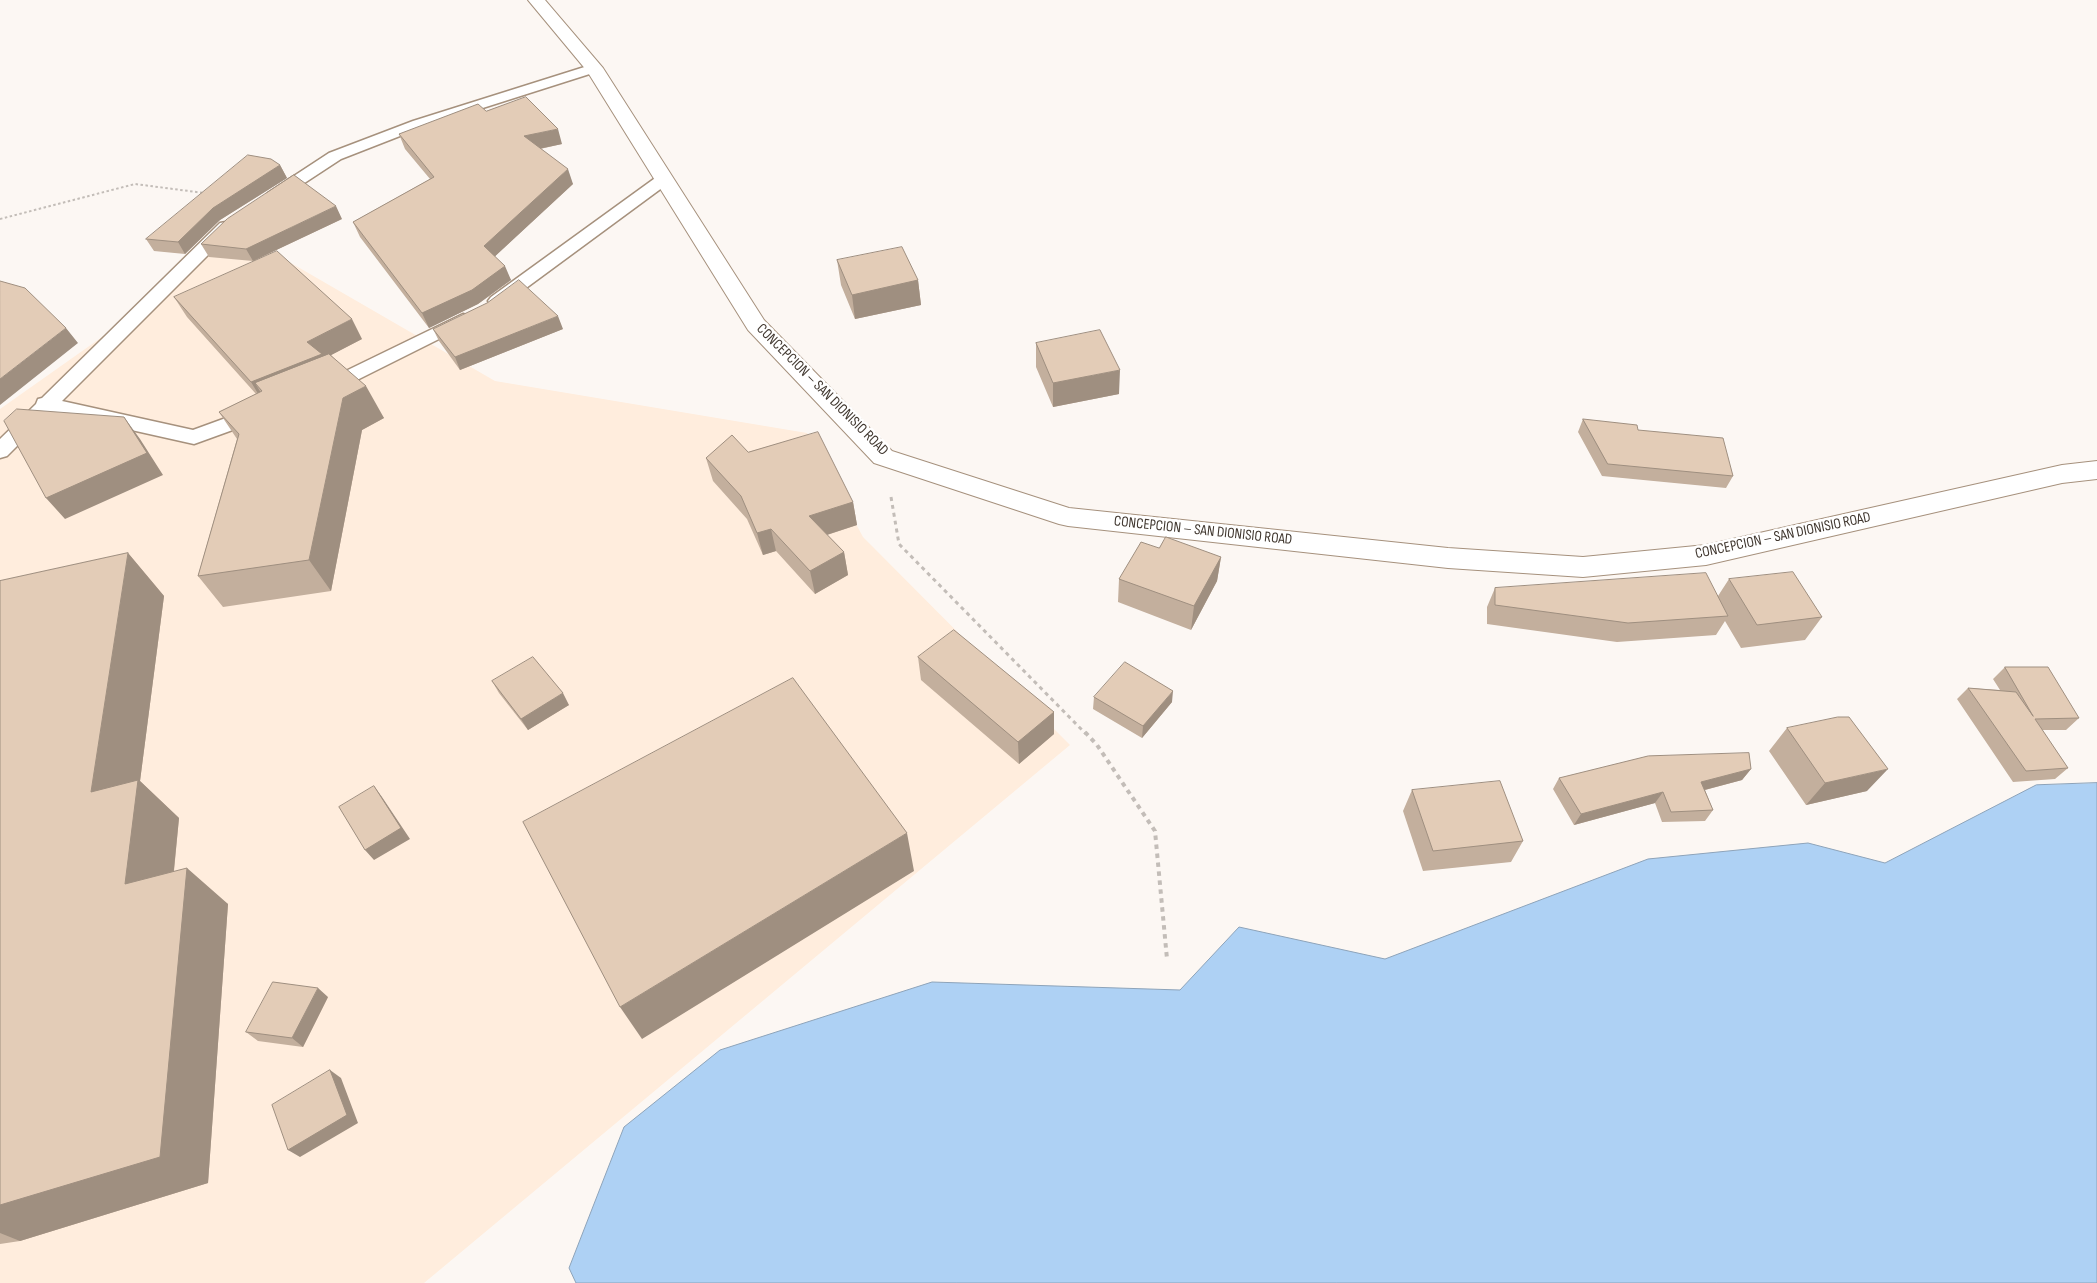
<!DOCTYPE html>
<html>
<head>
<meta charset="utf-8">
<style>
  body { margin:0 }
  canvas { display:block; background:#fcf7f3 }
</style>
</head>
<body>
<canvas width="2097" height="1283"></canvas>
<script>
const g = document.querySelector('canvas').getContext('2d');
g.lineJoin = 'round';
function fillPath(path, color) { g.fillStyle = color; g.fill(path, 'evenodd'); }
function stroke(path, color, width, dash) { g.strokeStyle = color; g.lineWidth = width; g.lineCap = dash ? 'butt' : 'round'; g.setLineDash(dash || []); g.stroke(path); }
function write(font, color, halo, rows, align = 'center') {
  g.font = font + ' "Sofia Sans Condensed",sans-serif'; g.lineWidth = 5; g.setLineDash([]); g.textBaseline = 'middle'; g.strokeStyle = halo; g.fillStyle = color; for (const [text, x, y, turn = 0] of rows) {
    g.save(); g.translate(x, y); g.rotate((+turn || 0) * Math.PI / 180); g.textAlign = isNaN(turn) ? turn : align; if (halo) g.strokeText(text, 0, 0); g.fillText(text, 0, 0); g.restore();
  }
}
fillPath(new Path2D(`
  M227,226L495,381L807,433L863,537L1070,745L424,1283H0V409L146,306Z`), '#ffeddd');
const water = new Path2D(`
  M2097,783V1283H576L569,1268L624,1127L720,1050L932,982L1180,990L1239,927L1385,959L1648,859L1808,843L1885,863L2036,785Z`);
fillPath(water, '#aed1f4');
stroke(water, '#8da3b9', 1);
const service = new Path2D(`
  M594,64L599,65L601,68L599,71L423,127L341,159L280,199H268L266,196L268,193L329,153L413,121Z
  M664,174L670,176L672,179L670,182L503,305L497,307L491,305L488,301L491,297L658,176Z
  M226,222L232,223L234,227L232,231L62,401L193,430L256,407L263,409L266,414L263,419L194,444L51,412L7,456L0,458V439L36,404L38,399L42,398L220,223Z
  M463,314L469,316L472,320L469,324L333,392L326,394L319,392L316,388L319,384Z`);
const secondary = new Path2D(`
  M528,0H545L603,68L764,320L892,451L1069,508L1448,548L1583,557L1706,545L2062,465L2097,461V479L2062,483L1706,565L1583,577L1448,568L1068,526L1059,524L874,463L748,330L587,71Z`);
stroke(service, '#a6917d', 3);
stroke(secondary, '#a6917d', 2);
stroke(new Path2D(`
  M0,219L135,184L204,193`), '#c3bdb8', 2, [2.5, 2.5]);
stroke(new Path2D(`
  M891,497L899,544L1086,734`), '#c3bdb8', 3, [4, 4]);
stroke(new Path2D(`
  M1085,732L1097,745L1155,831L1167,959`), '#c3bdb8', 4, [4.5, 4.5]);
fillPath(service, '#fff');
fillPath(secondary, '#fff');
fillPath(new Path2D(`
  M486,111L562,144L540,149L573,184L495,256L511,280L478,304L429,328L360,237L353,222L430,179L405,149L399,134Z
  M280,165L287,178L220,220L185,254L154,251L146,239Z
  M342,219L253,261L209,257L201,244Z
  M837,260L918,280L921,305L855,319L841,285Z
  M174,297L362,339L331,355L384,418L362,430L331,591L223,607L198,576L237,439L219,412L256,394L187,317Z
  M433,329H563L460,370L439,341Z
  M1036,343L1119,394L1053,407L1036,367Z
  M1583,419L1638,430L1733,476L1726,488L1602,476L1578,432Z
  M748,452L853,502L857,525L827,535L844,552L848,575L815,594L776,551L763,555L747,519L713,481L706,458Z
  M1159,548L1221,557L1217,581L1191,630L1118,602L1119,579Z
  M128,553L164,596L140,781L179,818L174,871L228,904L208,1183L20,1241L0,1244V581Z
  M1729,579L1822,617L1805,640L1741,648L1725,621L1716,635L1617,642L1487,624V607L1495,588L1718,596Z
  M918,657L1054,712V734L1019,764L921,680Z
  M2005,667L2079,718L2066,730H2042L2068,768L2055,779L2013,782L1957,699L1968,688L2000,690L1993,679Z
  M492,681L569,705L528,730L499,693Z
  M1094,697L1172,702L1142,738L1093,709Z
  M1787,728L1867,791L1806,805L1769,751Z
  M1751,769L1742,780L1705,790L1713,810L1705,821L1662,822L1655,803L1574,825L1553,789L1559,778Z
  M1412,790L1523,841L1511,862L1423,871L1403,811Z
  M328,997L303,1047L258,1041L246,1032Z`), '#c3af9d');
fillPath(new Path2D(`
  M558,129L562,144L529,151L524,136Z
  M280,165L287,178L220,220L185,254L178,242L213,208Z
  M568,169L573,184L490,261L484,246Z
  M336,206L342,219L253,261L246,249Z
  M505,266L511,280L478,304L429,328L422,313Z
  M918,280L921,305L855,319L852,295Z
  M558,316L563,329L460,370L455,357Z
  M352,319L362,339L262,391L255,383L266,401L263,402L251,382L307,342Z
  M66,328L78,343L0,405V379Z
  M1120,370L1119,394L1053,407V383Z
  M366,386L384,418L362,430L331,591L309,560L343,398Z
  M124,417L140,439L163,475L65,519L46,498Z
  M853,502L857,525L814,539L809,516Z
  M771,529L776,551L763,555L757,533Z
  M844,552L848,575L815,594L810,571Z
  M128,553L164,596L140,781L179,818L169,919L125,884L91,792Z
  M1221,557L1217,581L1191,630L1194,606Z
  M1173,691L1172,702L1142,738L1143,726Z
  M563,693L569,705L528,730L521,719Z
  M1054,712V734L1019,764L1018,742Z
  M1751,769L1742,780L1693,793L1701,782Z
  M1888,769L1867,791L1806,805L1825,783Z
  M374,786L382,797L410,839L374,860L365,850Z
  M1663,792L1655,803L1574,825L1581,814Z
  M907,833L914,871L642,1039L620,1007Z
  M187,868L228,904L208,1183L20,1241L0,1233V1205Z
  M318,988L328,997L303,1047L292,1038Z
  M330,1070L341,1078L358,1123L300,1157L288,1150Z`), '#9f8f80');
const building = new Path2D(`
  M526,97L558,129L524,136L568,169L484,246L505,266L472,290L422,313L353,222L434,177L399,134L478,104L486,111Z
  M248,155L271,159L280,165L213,208L178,242L146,239Z
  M294,175L336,206L246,249L201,244L227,219Z
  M902,247L918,280L852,295L837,260Z
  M277,251L352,319L307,342L322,354L251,382L174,297Z
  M519,280L558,316L455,357L433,329L487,303Z
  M0,281L25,288L66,328L0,379Z
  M1100,330L1120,370L1053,383L1036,343Z
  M329,354L366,386L343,398L309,560L198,576L239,434L219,412L262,391L255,383Z
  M17,409L124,417L147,453L46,498L4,421Z
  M1583,419L1637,425L1638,430L1723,438L1733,476L1608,464Z
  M818,432L853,502L809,516L844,552L810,571L771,529L757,533L741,496L706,458L732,435L748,452Z
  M1166,537L1221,557L1194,606L1119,579L1141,542L1159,548Z
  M128,553L91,792L138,780L125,884L187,868L160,1157L0,1205V581Z
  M1793,572L1822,617L1757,625L1729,579Z
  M1706,573L1728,616L1628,623L1495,605V588Z
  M954,630L1054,712L1018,742L918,657Z
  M533,657L563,693L521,719L492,681Z
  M1125,662L1173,691L1143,726L1094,697Z
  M2005,667H2048L2079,718L2035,719L2068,768L2026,771L1968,688L2016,692L2033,716Z
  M793,678L907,833L620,1007L523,822Z
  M1838,717H1849L1888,769L1825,783L1787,728Z
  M1749,753L1751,769L1701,782L1713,810L1671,812L1663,792L1581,814L1559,778L1648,756Z
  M1500,781L1523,841L1433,851L1412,790Z
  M374,786L401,828L365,850L339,807Z
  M273,982L318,988L292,1038L246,1032Z
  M330,1070L347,1115L288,1150L272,1105Z`);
fillPath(building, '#e3ccb7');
stroke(building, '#9f8f80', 1);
write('15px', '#40372f', '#fff', [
  ["CONCEPCION – SAN DIONISIO ROAD",822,390,45],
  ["CONCEPCION – SAN DIONISIO ROAD",1203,531,6],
  ["CONCEPCION – SAN DIONISIO ROAD",1783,536,-12]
]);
</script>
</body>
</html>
